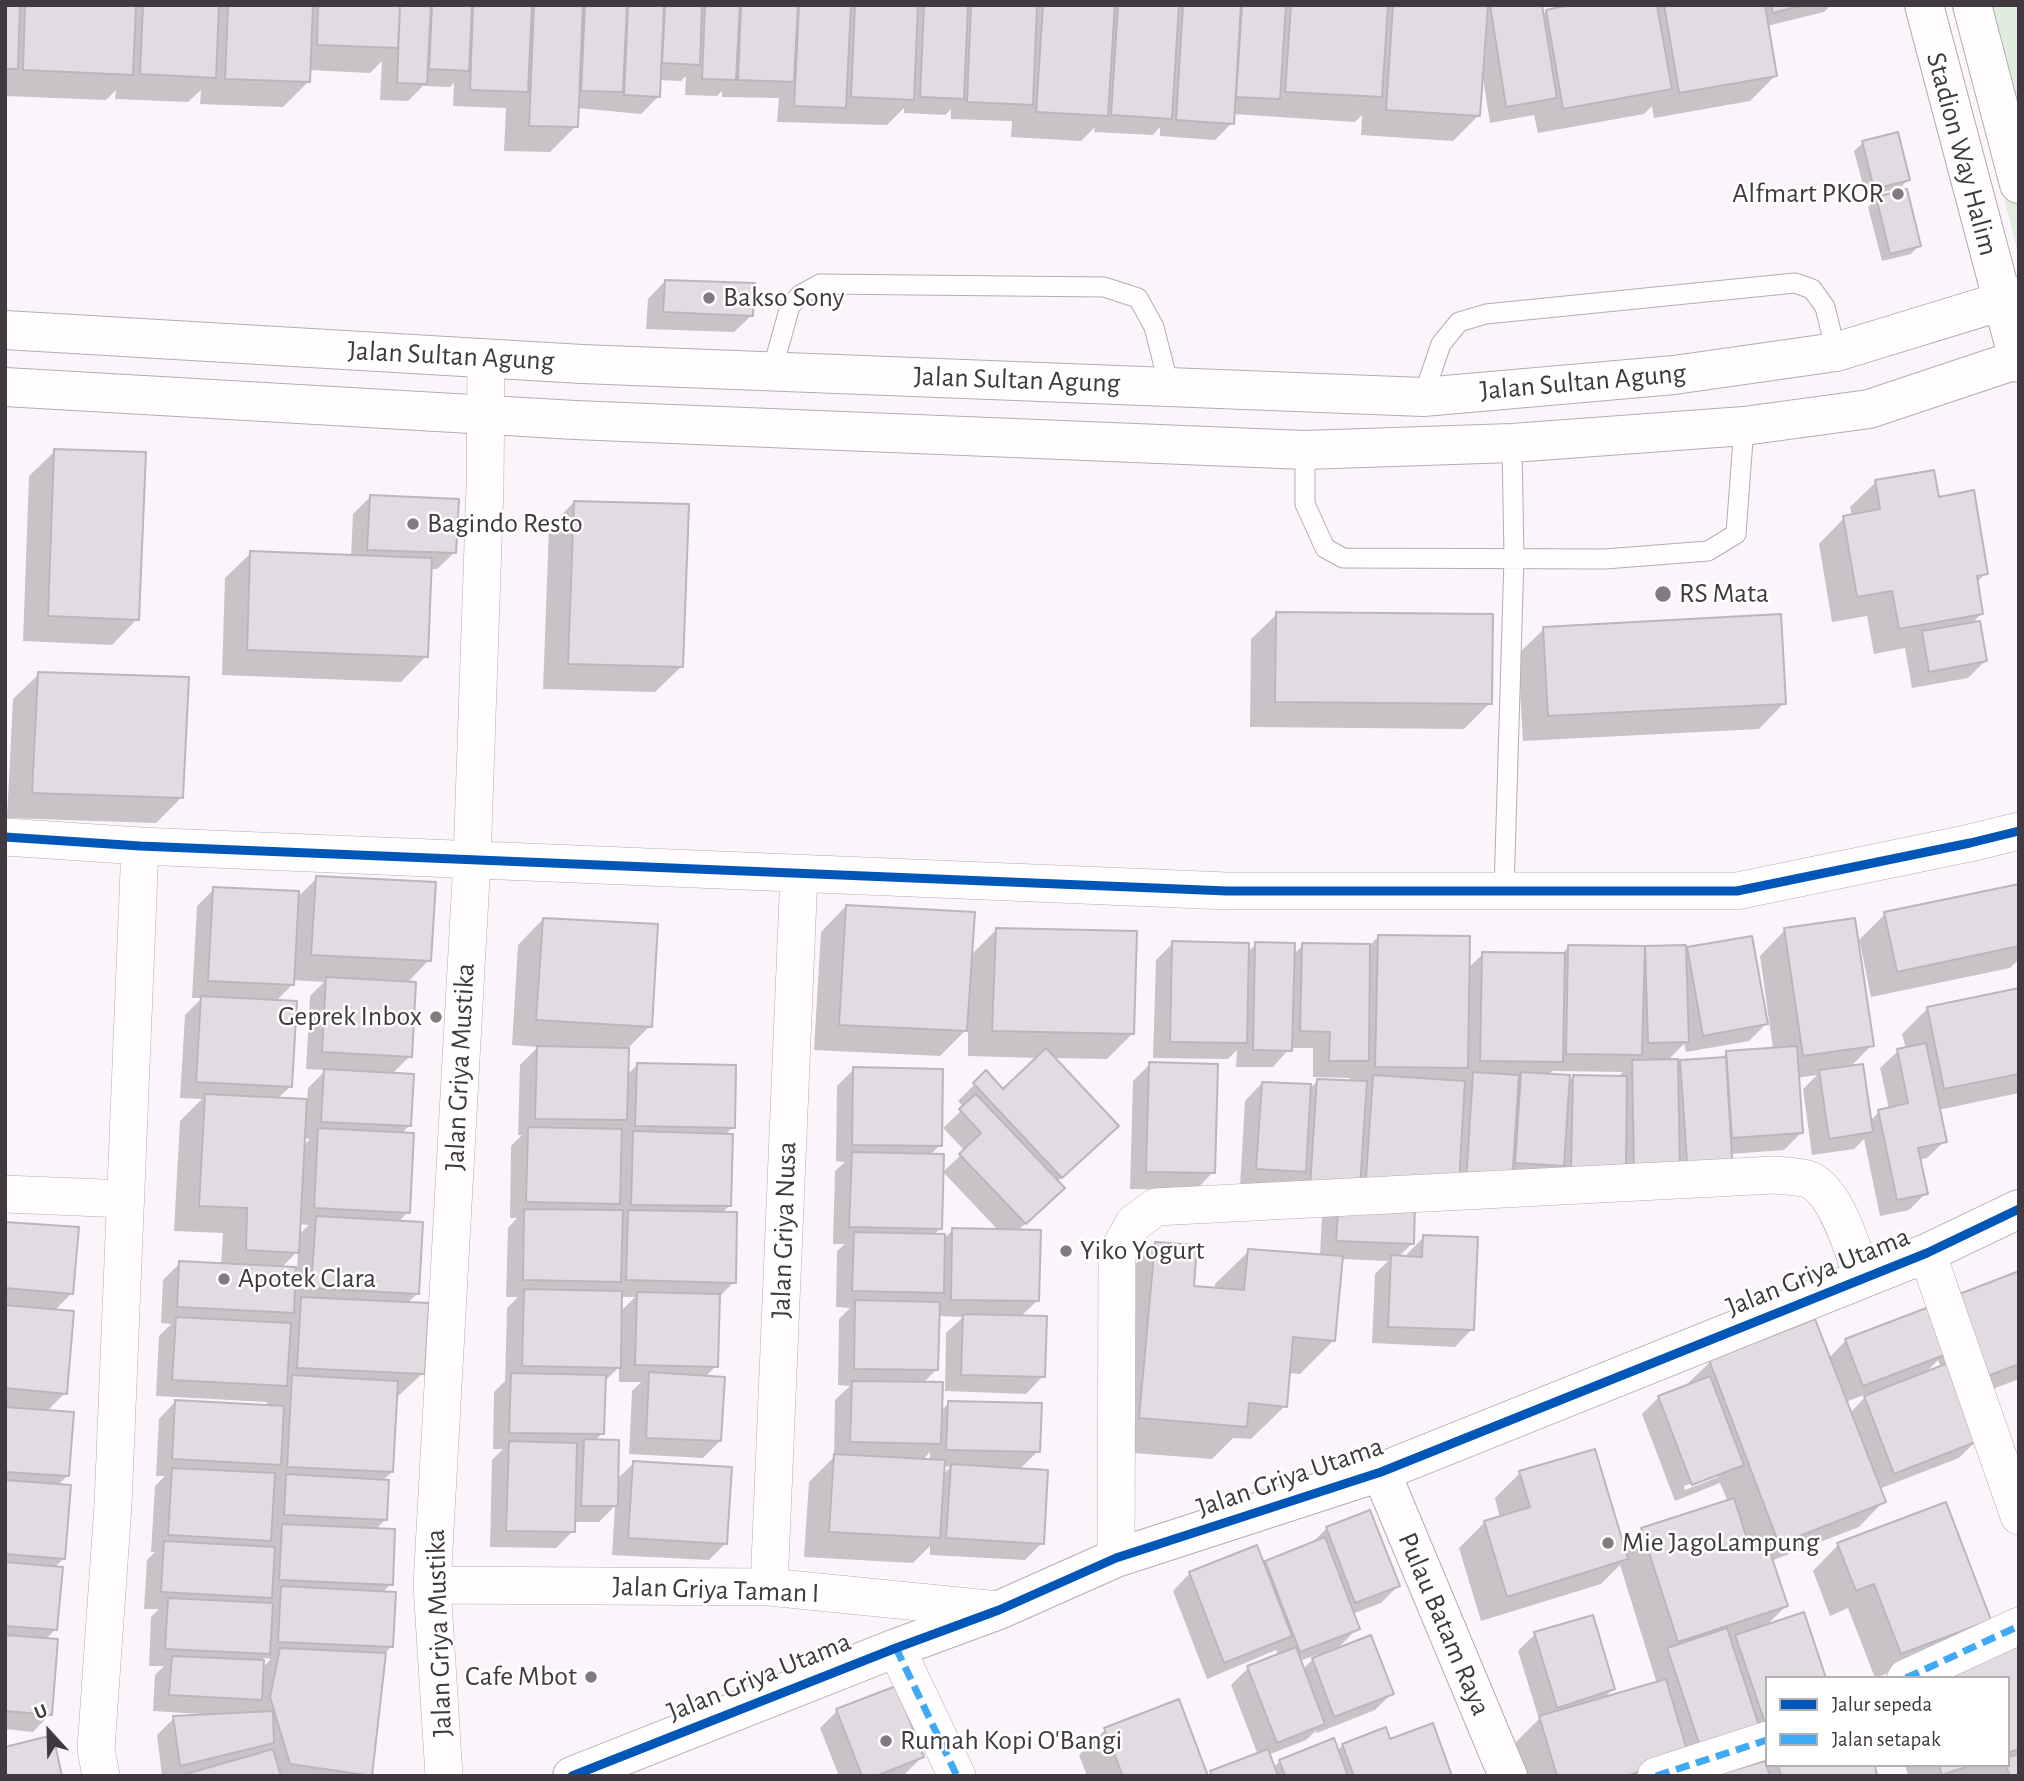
<!DOCTYPE html>
<html>
<head>
<meta charset="utf-8">
<style>
  body { margin:0 }
  #map { position:relative; width:2024px; height:1781px; overflow:hidden; background:#fcf4fb; font-family:"Alegreya Sans",sans-serif }
  canvas { display:block }
  .frame { position:absolute; inset:0; border:7px solid #40393f; pointer-events:none }
  .legend { position:absolute; left:1765px; top:1676px; width:245px; height:91px; box-sizing:border-box; background:#fff; border:2px solid #b3b0b2; margin:0; padding:9px 12px; list-style:none; font-size:21px; color:#40393f }
  .legend li { display:flex; align-items:center; gap:14px; height:35px }
  .legend b { width:35px; border:2px solid #b3b0b2 }
  .north { position:absolute; left:14px; top:1697px; width:70px; height:70px; -webkit-text-stroke:5px #fff; paint-order:stroke; rotate:338deg; font-size:19px; font-weight:700; line-height:28px; text-align:center; color:#40393f }
  .north::after { content:''; display:block; margin:auto; width:24px; height:32px; background:#40393f; clip-path:polygon(50% 0,100% 100%,50% 72%,0 100%) }
</style>
</head>
<body>
<div id="map">
<canvas width="2024" height="1781"></canvas>
<div class="frame"></div>
<ul class="legend">
<li><b style="height:9px;background:#0057b8"></b>Jalur sepeda</li>
<li><b style="height:9px;background:#3fa9f5"></b>Jalan setapak</li>
</ul>
<div class="north">U</div>
</div>
<script>
const g = document.querySelector('canvas').getContext('2d');
g.lineJoin = 'round';
function fillPath(path, color) { g.fillStyle = color; g.fill(path, 'evenodd'); }
function stroke(path, color, width, dash) { g.strokeStyle = color; g.lineWidth = width; g.lineCap = dash ? 'butt' : 'round'; g.setLineDash(dash || []); g.stroke(path); }
function write(font, color, halo, rows, align = 'center') {
  g.font = font + ' "Alegreya Sans",sans-serif'; g.lineWidth = 5; g.setLineDash([]); g.textBaseline = 'middle'; g.strokeStyle = halo; g.fillStyle = color; for (const [text, x, y, turn = 0] of rows) {
    g.save(); g.translate(x, y); g.rotate((+turn || 0) * Math.PI / 180); g.textAlign = isNaN(turn) ? turn : align; if (halo) g.strokeText(text, 0, 0); g.fillText(text, 0, 0); g.restore();
  }
}
fillPath(new Path2D(`
  M1957,5H2019V258Z`), '#e0ecde');
fillPath(new Path2D(`
  M5,5H1486V8L1489,5H1540L1542,16L1546,11L1579,5H1831L1824,12L1767,26L1776,75L1750,101L1654,118L1652,106L1644,114L1538,133L1534,115L1490,123L1483,78L1479,115L1453,141L1361,135L1362,115L1355,122L1233,114L1232,123L1215,140L1160,136V127L1153,135L1094,132L1095,127L1081,141L1011,137L1012,121L951,119V109L945,115L904,113V108L887,125L777,122L779,98L722,97V91L717,96L685,95L686,76L681,81L659,80L658,97L641,114L577,108L576,126L550,152L504,151L506,108L453,106L454,83L450,87L423,86L408,101L380,100L382,61L370,73L309,70L308,82L283,107L200,104L201,90L188,102L115,99L116,90L106,100L5,96Z
  M1863,143L1908,180L1900,188L1866,196L1854,151Z
  M1877,199L1919,245L1911,254L1882,261L1868,207Z
  M665,281L752,315L734,332L646,329L648,299Z
  M55,451L137,619L112,645L23,641L29,476Z
  M1876,482L1937,499L1986,573L1976,583L1981,614L1971,625L1985,661L1968,678L1912,688L1905,648L1874,654L1867,616L1832,622L1819,544L1844,518L1852,516L1850,507Z
  M370,497L455,552L437,569H430L426,656L401,682L222,675L225,578L251,553L351,556L353,514Z
  M574,502L681,667L655,692L543,689L549,528Z
  M1277,614L1490,703L1464,729L1250,727L1251,639Z
  M1544,629L1784,703L1759,729L1523,741L1518,654Z
  M39,674L181,798L156,823L7,818L13,699Z
  M317,878L429,960L407,983L410,1056L392,1074L409,1126L401,1134L408,1212L398,1222L417,1294L406,1304L423,1373L395,1399L392,1472L382,1481L385,1520L375,1530L391,1584L382,1593L391,1647L384,1654L370,1776H162L157,1735L174,1718L201,1716V1714L153,1711L155,1675L164,1666H149L151,1617L159,1609H144L147,1560L155,1552H151L155,1486L165,1476H156L159,1419L176,1401L267,1406V1402L156,1396L159,1336L171,1324L161,1323L163,1280L180,1263L221,1265L223,1233L174,1231L180,1121L202,1099L180,1098L185,1015L202,998H192L197,906L214,889L297,898ZM292,980L324,982L310,996L306,1069L326,1070L308,1088L307,1101L277,1099L291,1086L275,1002L292,985ZM303,1138L310,1139L303,1146ZM299,1224L309,1225L298,1235ZM298,1251L297,1269L281,1268ZM264,1658L271,1659L262,1668L260,1662Z
  M2019,886V959L2010,968L1871,997L1860,943H1857L1872,1045L1850,1067L1870,1121L1879,1112L1889,1109L1880,1068L1898,1051L1906,1049L1902,1034L1928,1008L2019,989V1093L1938,1110L1945,1141L1927,1158L1919,1160L1926,1193L1909,1210L1880,1216L1864,1139L1854,1149L1812,1155L1803,1089L1817,1075L1797,1078L1801,1133L1784,1150L1730,1154L1732,1173L1413,1207L1412,1244L1398,1257L1407,1258V1254L1424,1237L1472,1329L1455,1347L1372,1343L1375,1274L1388,1261L1341,1259L1334,1340L1300,1374L1288,1373L1285,1406L1251,1439L1233,1438L1212,1459L1107,1451L1122,1277L1156,1244L1192,1287L1215,1289V1284L1249,1251L1320,1256L1322,1217L1335,1204L1294,1202L1295,1181L1287,1189L1240,1186L1245,1101L1262,1083L1309,1089L1318,1081L1350,1082V1078L1313,1077V1048H1290L1273,1067H1236L1237,1050L1228,1059L1153,1058L1156,960L1173,943L1247,953L1256,944L1293,955L1303,945L1369,946L1378,937L1467,969L1483,954L1561,955L1569,946L1685,947V951L1688,948L1766,1024L1749,1041L1686,1052L1684,1044L1667,1061L1676,1067L1680,1062L1720,1059L1727,1053L1773,1049L1760,956L1785,930L1857,942L1885,914ZM1552,1071L1623,1072L1617,1078L1573,1077L1568,1082L1547,1076Z
  M846,906L970,956L996,930L1133,1033L1107,1059L1053,1058L1099,1143L1057,1182L1046,1205L1017,1231L1037,1301L1020,1317L1043,1376L1026,1394L945,1391L946,1333L963,1317L938,1316L937,1369L922,1384L940,1412L949,1403L1038,1451L1019,1470L1042,1543L1025,1560L930,1555V1546L913,1563L804,1557L809,1482L834,1457L835,1400L850,1386L838,1385L839,1319L850,1308L836,1307L837,1251L845,1244H833L835,1171L845,1162L836,1161L837,1086L854,1069L940,1145L930,1155L941,1228L933,1235L943,1239L953,1230L999,1231L943,1172L965,1151L943,1128L964,1108L958,1101L986,1073L1003,1091L1039,1058L968,1056V1028L940,1056L814,1050L821,932ZM930,1452V1461H922ZM943,1466L951,1467L942,1475Z
  M543,919L650,1026L627,1049L626,1076L637,1065L733,1127L725,1135L730,1205L722,1213L734,1282L718,1298L716,1366L705,1377L720,1441L703,1458L629,1454L632,1391L641,1382H619V1367L604,1382L602,1433L595,1441L616,1480L634,1463L726,1543L709,1560L612,1555L615,1506L599,1522H573V1531L556,1548L490,1547L492,1460L503,1449H493L494,1392L505,1381L507,1308L518,1297H506L508,1228L517,1218H510L511,1146L522,1135H518L520,1065L538,1047L512,1045L518,945ZM620,1297H635L620,1312Z
  M1150,1064L1213,1172L1196,1190L1130,1189L1133,1081Z
  M5,1223L72,1293L54,1311L65,1393L46,1412L67,1476L57,1486L64,1558L54,1568L56,1629L45,1640L50,1714L33,1732L5,1729Z
  M2019,1273V1379L1961,1401L1976,1441L1959,1458L1879,1489L1884,1501L1859,1527L1771,1561L1786,1606L1765,1627L1767,1732L1668,1776H1524L1515,1743L1539,1719L1518,1651L1535,1634L1613,1689L1603,1699L1657,1684L1620,1565L1601,1584L1481,1621L1459,1548L1485,1522L1500,1518L1495,1498L1520,1473L1623,1548L1642,1530L1728,1502L1720,1483L1675,1501L1642,1414L1659,1397L1683,1388L1710,1362L1814,1321L1829,1358L1846,1340ZM1938,1360L1941,1368L1923,1375ZM1869,1393L1850,1413L1846,1402ZM1718,1473V1477L1685,1490L1684,1486Z
  M1327,1528L1398,1586L1381,1603L1352,1614L1358,1628L1335,1651L1392,1693L1375,1710L1317,1733L1316,1731L1306,1740L1268,1755L1273,1768L1280,1761L1337,1751L1343,1745L1389,1741L1451,1776H1208L1258,1755L1231,1685L1248,1668L1279,1656L1276,1650L1207,1679L1173,1591L1190,1573L1263,1565L1310,1545ZM1318,1654L1303,1669L1300,1661Z
  M1838,1545L1989,1619L1963,1645L1875,1678L1848,1608L1830,1616L1813,1571Z
  M2019,1648V1776H1908L1905,1765H2008V1678Z
  M837,1711L922,1757L905,1774L900,1776H839L820,1728Z
  M1105,1730L1206,1776H1087L1079,1755Z
  M1767,1765H1873L1876,1776H1719Z`), '#0003');
const building = new Path2D(`
  M5,5H20L18,69H5Z
  M25,5H136L133,75L23,70Z
  M143,5H219L216,78L140,74Z
  M228,5H313L310,82L225,79Z
  M318,5H400L398,48L317,45Z
  M400,5H431L427,84L397,83Z
  M432,5H472L469,71L429,69Z
  M473,5H532L528,92L470,90Z
  M534,5H583L578,127L529,126Z
  M585,5H627L623,92L581,91Z
  M628,5H664L660,97L624,95Z
  M665,5H702L700,65L662,63Z
  M705,5H740L736,80L702,79Z
  M741,5H798L794,82L738,80Z
  M799,5H851L846,108L794,106Z
  M855,5H918L914,100L851,97Z
  M924,5H968L964,99L920,97Z
  M971,5H1037L1033,105L967,102Z
  M1043,5H1115L1108,116L1036,112Z
  M1118,5H1179L1172,119L1111,115Z
  M1183,5H1241L1234,124L1176,120Z
  M1242,5H1286L1280,99L1236,97Z
  M1291,5H1388L1382,97L1285,92Z
  M1393,5H1488L1480,116L1386,110Z
  M1490,5H1542L1557,98L1506,107Z
  M1569,5H1657L1672,89L1563,109L1546,10Z
  M1664,5H1765L1777,76L1679,93Z
  M1771,5H1804L1773,13Z
  M1898,132L1910,180L1874,189L1862,141Z
  M1907,189L1921,246L1890,254L1876,197Z
  M665,280L755,283L753,316L663,312Z
  M54,449L146,452L139,620L48,616Z
  M1934,470L1939,497L1974,490L1988,574L1977,576L1983,614L1899,629L1892,591L1857,597L1843,516L1880,509L1875,480Z
  M370,495L459,499L456,553L367,550Z
  M574,501L689,504L683,667L568,664Z
  M250,551L432,558L428,657L247,650Z
  M1276,612L1493,614L1492,704L1275,702Z
  M1781,614L1786,704L1548,716L1543,627Z
  M1980,621L1987,661L1929,672L1922,631Z
  M38,672L189,677L183,798L32,793Z
  M316,876L436,882L431,961L311,955Z
  M2019,884V946L1897,972L1884,912Z
  M213,887L299,891L294,985L208,981Z
  M846,905L975,912L967,1031L839,1025Z
  M543,918L658,924L652,1027L536,1020Z
  M1855,918L1874,1046L1803,1056L1784,928Z
  M996,928L1137,931L1134,1034L992,1031Z
  M1378,935L1470,936L1468,1068L1375,1067Z
  M1752,936L1768,1024L1703,1036L1687,947Z
  M1172,941L1249,943L1247,1043L1170,1042Z
  M1255,942L1295,943L1292,1051L1253,1050Z
  M1302,943L1370,944L1369,1061H1329L1330,1032L1300,1031Z
  M1568,945L1645,946L1642,1055L1566,1054Z
  M1686,945L1689,1042L1648,1043L1645,946Z
  M1482,952L1565,953L1563,1062L1480,1061Z
  M326,977L416,982L412,1057L322,1052Z
  M2019,988V1074L1944,1089L1927,1007Z
  M201,996L297,1001L292,1087L196,1082Z
  M1926,1043L1947,1142L1918,1148L1928,1194L1897,1200L1878,1110L1908,1103L1897,1049Z
  M537,1046L629,1048L627,1120L535,1119Z
  M1797,1046L1803,1133L1732,1138L1726,1051Z
  M1046,1048L1119,1126L1062,1178L973,1083L986,1070L1003,1089Z
  M1726,1057L1733,1174L1688,1177L1680,1060Z
  M1678,1059L1680,1173H1634L1632,1060Z
  M1149,1062L1218,1064L1215,1173L1146,1172Z
  M637,1063L736,1065L735,1128L635,1126Z
  M1863,1064L1873,1132L1829,1139L1819,1070Z
  M853,1067L943,1069L942,1146L852,1145Z
  M324,1069L414,1074L411,1126L321,1122Z
  M1473,1072L1519,1075L1512,1185L1466,1182Z
  M1521,1072L1570,1075L1564,1166L1515,1163Z
  M1373,1075L1465,1081L1459,1183L1366,1178Z
  M1573,1075L1627,1076L1626,1170L1571,1169Z
  M1317,1079L1367,1081L1360,1188L1310,1186Z
  M1262,1082L1311,1084L1306,1172L1256,1169Z
  M205,1094L307,1099L299,1253L246,1250L247,1208L199,1206Z
  M976,1094L1065,1188L1026,1224L959,1154L981,1133L959,1109Z
  M528,1127L622,1129L620,1204L526,1202Z
  M318,1128L414,1133L410,1213L314,1208Z
  M633,1131L733,1134L731,1206L631,1205Z
  M852,1152L944,1154L942,1229L849,1227Z
  M1339,1198L1415,1202L1414,1244L1336,1241Z
  M524,1209L623,1210L621,1282L523,1280Z
  M628,1210L737,1212L736,1283L626,1280Z
  M316,1216L423,1222L419,1294L311,1288Z
  M5,1222L79,1227L73,1294L5,1288Z
  M952,1228L1041,1230L1039,1301L951,1300Z
  M854,1232L945,1234L944,1293L852,1291Z
  M1423,1235L1478,1237L1474,1330L1388,1327L1391,1255L1422,1257Z
  M1155,1242L1197,1245L1194,1286L1244,1290L1248,1249L1343,1256L1335,1341L1293,1337L1287,1407L1249,1403L1247,1427L1139,1418Z
  M179,1261L296,1267L294,1313L177,1307Z
  M2019,1271V1364L1980,1379L1949,1298Z
  M524,1289L622,1291L621,1368L522,1366Z
  M637,1292L720,1294L718,1367L635,1365Z
  M301,1297L429,1303L425,1374L297,1368Z
  M855,1300L940,1302L938,1370L854,1369Z
  M5,1305L74,1311L67,1394L5,1388Z
  M1929,1307L1947,1354L1863,1386L1845,1339Z
  M963,1314L1047,1316L1045,1377L961,1375Z
  M176,1317L291,1323L287,1386L172,1380Z
  M1815,1319L1886,1502L1779,1544L1709,1360Z
  M1948,1363L1978,1441L1894,1474L1864,1396Z
  M649,1372L725,1377L721,1441L646,1438Z
  M511,1373L606,1375L604,1434L509,1433Z
  M292,1375L398,1381L393,1472L287,1467Z
  M1710,1376L1744,1465L1692,1485L1658,1396Z
  M852,1381L943,1382L941,1444L850,1442Z
  M175,1400L284,1406L281,1465L172,1459Z
  M948,1401L1042,1403L1040,1452L946,1450Z
  M5,1407L74,1412L69,1476L5,1472Z
  M584,1439L619,1440L618,1506H581Z
  M509,1441L577,1443L575,1532L506,1531Z
  M1595,1449L1628,1559L1507,1597L1484,1521L1530,1507L1519,1471Z
  M834,1454L945,1460L940,1538L829,1532Z
  M633,1461L732,1467L727,1544L628,1538Z
  M951,1464L1048,1470L1044,1544L946,1538Z
  M172,1468L275,1473L271,1541L168,1535Z
  M286,1474L389,1480L387,1520L284,1515Z
  M5,1480L71,1485L65,1559L5,1554Z
  M1734,1498L1750,1548L1767,1543L1788,1606L1678,1642L1641,1528Z
  M1946,1502L1991,1620L1901,1654L1874,1584L1856,1591L1837,1543Z
  M1370,1510L1400,1586L1355,1603L1326,1527Z
  M282,1524L395,1529L393,1585L279,1580Z
  M1325,1537L1360,1629L1300,1652L1265,1561Z
  M164,1541L275,1547L272,1598L161,1592Z
  M1257,1545L1292,1636L1224,1663L1189,1572Z
  M5,1562L63,1567L57,1630L5,1626Z
  M281,1586L396,1592L393,1647L278,1642Z
  M168,1598L273,1603L270,1654L165,1649Z
  M1804,1612L1826,1678H1767V1722L1765,1723L1735,1635Z
  M1593,1615L1615,1689L1557,1708L1534,1632Z
  M1727,1628L1762,1735L1703,1755L1667,1648Z
  M5,1635L58,1639L52,1715L5,1711Z
  M1371,1635L1394,1694L1334,1717L1312,1658Z
  M2019,1646V1749L2008,1753V1678H1927Z
  M1296,1647L1325,1724L1277,1743L1247,1666Z
  M280,1648L386,1653L372,1776L290,1764L270,1697Z
  M172,1656L264,1660L262,1700L169,1695Z
  M1666,1679L1689,1757L1626,1776H1557L1539,1716Z
  M896,1686L924,1757L876,1776H862L836,1709Z
  M1179,1699L1208,1776H1123L1104,1728Z
  M273,1711L274,1743L180,1766L173,1716Z
  M1433,1723L1452,1776H1354L1342,1744L1386,1727L1390,1739Z
  M53,1735L62,1776H5V1747Z
  M1334,1738L1348,1776H1285L1279,1760Z
  M273,1749L281,1776H179Z
  M1268,1749L1278,1776H1212L1210,1771Z
  M2019,1754V1776H2010L2006,1765H2008V1757Z
  M1765,1761L1770,1776H1712Z
  M1778,1765H1875L1877,1776H1781Z
  M1939,1765H1972L1942,1775Z`);
fillPath(building, '#e2dbe1');
stroke(building, '#bcb5bb', 2);
const lane = new Path2D(`
  M772,371L790,306L800,295L820,284L1104,287L1138,298L1154,327L1169,386
  M1423,397L1441,344L1459,322L1486,314L1795,283L1812,289L1825,307L1836,352
  M1305,450V504L1325,548L1343,558L1605,559L1708,551L1736,534L1744,426
  M1504,891L1514,558L1512,443`);
const street = new Path2D(`
  M5,837L140,846L1227,891H1737L1970,843L2019,831
  M5,1194L126,1199
  M1927,1253L2019,1516
  M1116,1558L1117,1253L1134,1223L1156,1207L1774,1175C1784,1176 1797,1176 1807,1179C1836,1188 1853,1251 1863,1278
  M432,1585L769,1587L999,1610
  M769,1587L799,873
  M896,1648L957,1776
  M1906,1678L2019,1626
  M101,1776L96,1749L113,1505L140,846
  M444,1776L432,1585L472,860L485,487L486,358
  M1656,1776L1767,1740`);
const secondary = new Path2D(`
  M1924,5L2019,363
  M1972,5L2019,184
  M1381,1472L1508,1776
  M572,1776L896,1648L999,1610L1116,1558L1381,1472L1927,1253L2019,1209`);
const primary = new Path2D(`
  M5,330L582,364L1423,397L1674,375L1836,352L2019,296
  M5,387L575,420L1305,450L1512,443L1744,426L1869,409L2019,359`);
stroke(lane, '#b3adb3', 21);
stroke(street, '#b3adb3', 38);
stroke(secondary, '#b3adb3', 40);
stroke(primary, '#b3adb3', 40);
stroke(lane, '#fffdfe', 19);
stroke(street, '#fffdfe', 37);
stroke(secondary, '#fffdfe', 38);
stroke(primary, '#fffdfe', 38);
stroke(new Path2D(`
  M896,1648L957,1776
  M1906,1678L2019,1626
  M1656,1776L1767,1740`), '#3fa9f5', 7, [14, 7]);
stroke(new Path2D(`
  M5,837L140,846L1227,891H1737L1970,843L2019,831
  M572,1776L896,1648L999,1610L1116,1558L1381,1472L1927,1253L2019,1209`), '#0057b8', 9);
for (const [x, y, r, color] of [
  [1898,194,7,"#827a81"],
  [709,298,7,"#827a81"],
  [413,524,7,"#827a81"],
  [1663,594,9,"#827a81"],
  [436,1017,7,"#827a81"],
  [1066,1251,7,"#827a81"],
  [224,1279,7,"#827a81"],
  [1608,1543,7,"#827a81"],
  [591,1677,7,"#827a81"],
  [886,1741,7,"#827a81"]
]) { const dot = new Path2D(); dot.arc(x, y, r, 0, 2 * Math.PI); g.fillStyle = color; g.fill(dot); stroke(dot, '#fff', 2.5); }
write('28px', '#40393f', '#fff', [
  ["Stadion Way Halim",1962,154,75],
  ["Jalan Sultan Agung",451,356,3],
  ["Jalan Sultan Agung",1017,380,2],
  ["Jalan Sultan Agung",1583,382,-5],
  ["Jalan Griya Mustika",460,1067,-87],
  ["Jalan Griya Nusa",784,1230,-88],
  ["Jalan Griya Utama",1818,1272,-22],
  ["Jalan Griya Utama",1290,1477,-19],
  ["Jalan Griya Taman I",716,1590,2],
  ["Pulau Batam Raya",1444,1624,67],
  ["Jalan Griya Mustika",439,1633,-92],
  ["Jalan Griya Utama",759,1677,-22]
]);
write('28px', '#40393f', '#fff', [
  ["Alfmart PKOR",1884,194,"right"],
  ["Bakso Sony",723,298],
  ["Bagindo Resto",427,524],
  ["RS Mata",1679,594],
  ["Geprek Inbox",422,1017,"right"],
  ["Yiko Yogurt",1080,1251],
  ["Apotek Clara",238,1279],
  ["Mie JagoLampung",1622,1543],
  ["Cafe Mbot",577,1677,"right"],
  ["Rumah Kopi O'Bangi",900,1741]
], 'left');
</script>
</body>
</html>
